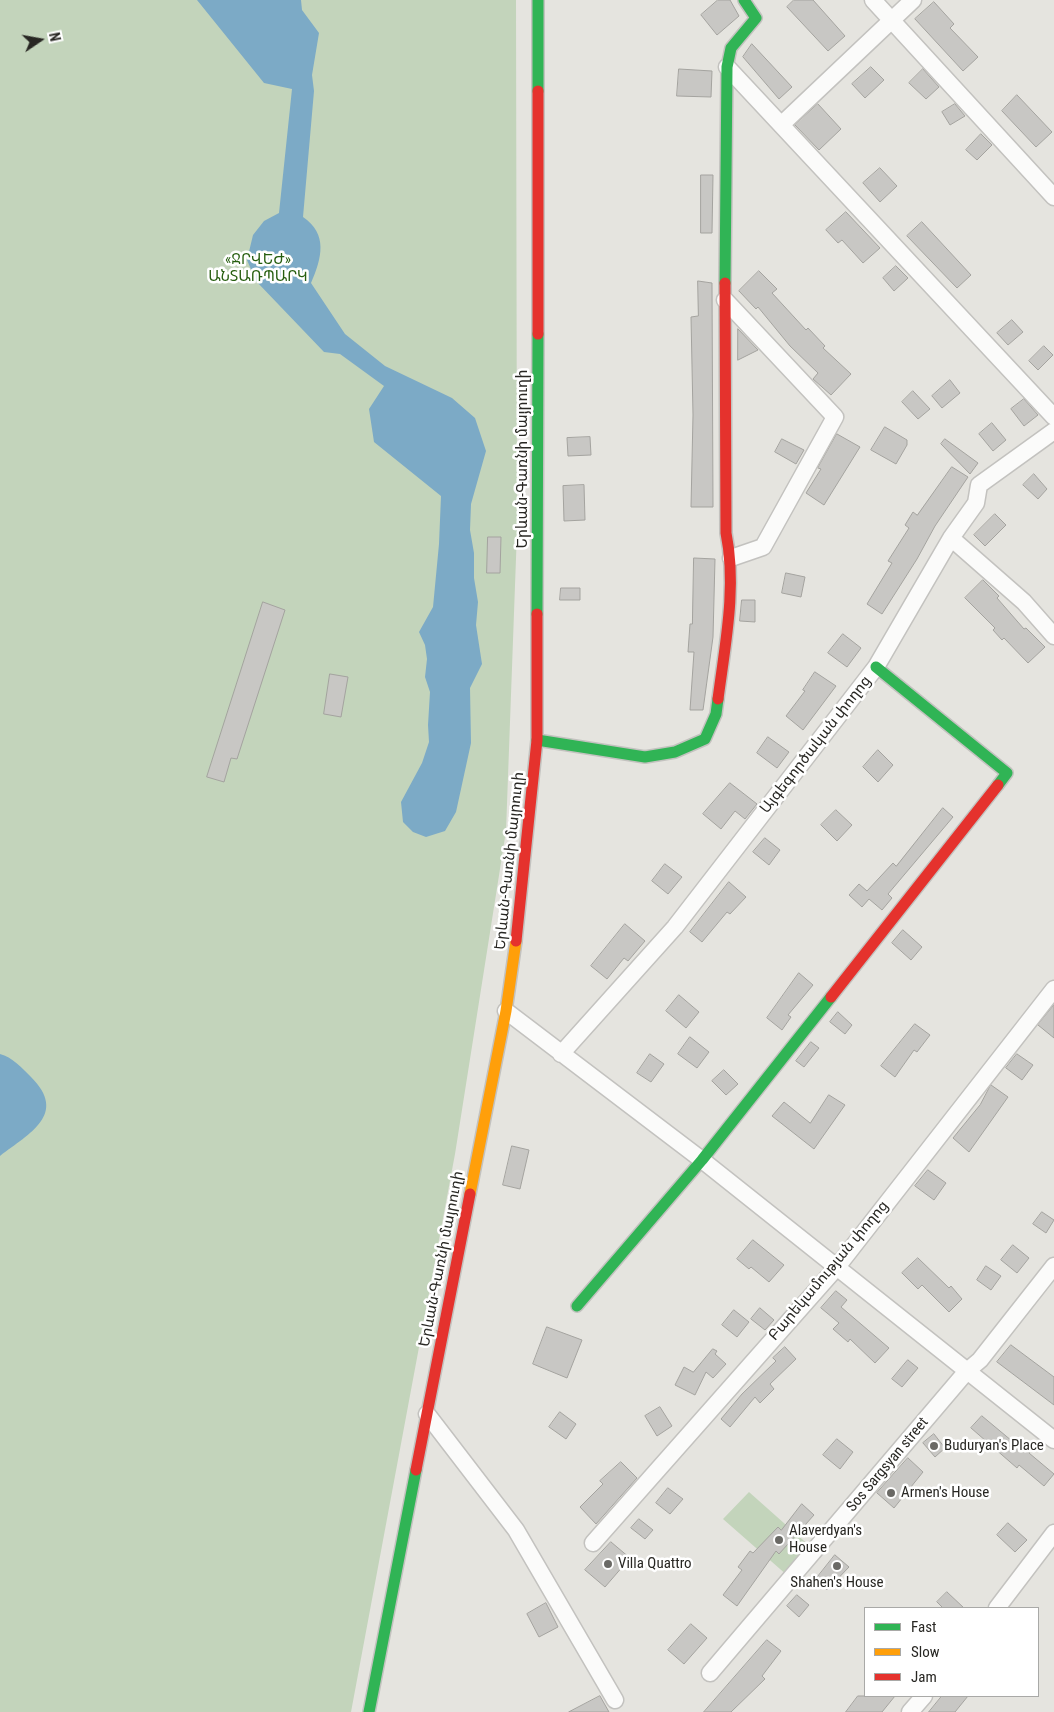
<!DOCTYPE html>
<html>
<head>
<meta charset="utf-8">
<style>
  body { margin:0 }
  #map { position:relative; width:1054px; height:1712px; overflow:hidden; background:#e5e4df; font-family:"Roboto Condensed",sans-serif }
  canvas { display:block }
  .legend { position:absolute; left:864px; top:1607px; width:175px; height:90px; box-sizing:border-box; background:#fff; border:1px solid #a9a9a7; margin:0; padding:6px 9px; list-style:none; font-size:15px; color:#282723 }
  .legend li { display:flex; align-items:center; gap:10px; height:25px }
  .legend b { width:25px; border:1px solid #a9a9a7 }
  .north { position:absolute; left:15px; top:15px; width:50px; height:50px; -webkit-text-stroke:4px #fff; paint-order:stroke; rotate:78deg; font-size:14px; font-weight:700; line-height:20px; text-align:center; color:#282723 }
  .north::after { content:''; display:block; margin:auto; width:18px; height:22px; background:#282723; clip-path:polygon(50% 0,100% 100%,50% 72%,0 100%) }
</style>
</head>
<body>
<div id="map">
<canvas width="1054" height="1712"></canvas>
<ul class="legend">
<li><b style="height:6px;background:#30b455"></b>Fast</li>
<li><b style="height:6px;background:#ff9f0a"></b>Slow</li>
<li><b style="height:6px;background:#e5322d"></b>Jam</li>
</ul>
<div class="north">N</div>
</div>
<script>
const g = document.querySelector('canvas').getContext('2d');
g.lineJoin = 'round';
function fillPath(path, color) { g.fillStyle = color; g.fill(path, 'evenodd'); }
function stroke(path, color, width, dash) { g.strokeStyle = color; g.lineWidth = width; g.lineCap = dash ? 'butt' : 'round'; g.setLineDash(dash || []); g.stroke(path); }
function write(font, color, halo, rows, align = 'center') {
  g.font = font + ' "Roboto Condensed","Noto Sans Armenian",sans-serif'; g.lineWidth = 5; g.setLineDash([]); g.textBaseline = 'middle'; g.strokeStyle = halo; g.fillStyle = color; for (const [text, x, y, turn = 0] of rows) {
    g.save(); g.translate(x, y); g.rotate((+turn || 0) * Math.PI / 180); g.textAlign = isNaN(turn) ? turn : align; if (halo) g.strokeText(text, 0, 0); g.fillText(text, 0, 0); g.restore();
  }
}
fillPath(new Path2D(`
  M0,0H516L517,531L506,831L455,1154L351,1712H0Z
  M749,1492L812,1548L788,1576L723,1519Z`), '#c3d4bb');
fillPath(new Path2D(`
  M197,0H301L302,10L319,33L312,75L314,91L303,217C328,234 322,258 311,283L345,334L385,366L452,398L475,418L486,451L471,504L470,530L474,553V578L478,602L476,625L482,664L470,688L471,743L456,812L445,831L426,837L413,832L403,822L401,802L422,763L429,742L428,725L430,692L425,677L427,659L425,645L419,632L433,607L439,544L441,496L374,442L369,409L384,386L340,354L324,352L256,281L247,260L253,235L264,221L279,213L292,89L264,83Z
  M0,1054C12,1057 22,1068 31,1077C68,1114 30,1133 0,1156Z`), '#7caac6');
const building = new Path2D(`
  M718,0H730L739,16L717,35L701,15Z
  M794,0H813L845,36L828,51L787,7Z
  M934,2L954,24L950,28L978,57L963,71L915,19Z
  M752,44L792,87L779,99L743,57Z
  M871,67L884,80L865,98L852,84Z
  M679,69L712,71L711,97L677,96Z
  M923,69L939,87L926,99L909,83Z
  M1017,95L1052,132L1036,147L1002,111Z
  M818,104L841,129L819,150L795,125Z
  M955,104L965,116L950,125L942,112Z
  M981,134L992,145L977,160L966,150Z
  M880,168L897,186L880,202L863,183Z
  M701,175H713L712,233H701Z
  M846,212L880,248L863,263L842,240L838,243L826,230Z
  M922,222L971,275L957,288L907,236Z
  M896,266L908,278L894,291L883,278Z
  M759,271L777,289L772,293L806,330L808,328L825,346L823,348L851,374L831,395L813,379L818,373L790,346L758,307L756,309L739,291Z
  M698,281L712,283L713,507H691L693,415L691,317L698,316Z
  M1012,320L1023,332L1008,345L997,333Z
  M738,329L758,350L738,360Z
  M1044,346L1053,355L1038,370L1029,361Z
  M950,380L960,393L942,408L932,396Z
  M913,391L930,409L918,419L902,402Z
  M1024,399L1038,415L1024,426L1011,409Z
  M992,423L1006,440L993,451L979,434Z
  M885,427L907,440V445L896,464L871,450Z
  M837,434L860,447L824,505L806,493L821,469L818,468Z
  M590,437L591,455L568,456L567,438Z
  M782,439L804,450L796,464L775,452Z
  M945,439L978,463L970,474L941,444Z
  M952,467L968,477L935,526L917,559L882,614L867,604L892,563L888,561L909,528L905,525L913,512L917,515Z
  M1034,474L1047,489L1038,499L1023,485Z
  M584,485L585,520L564,521L563,486Z
  M995,514L1006,525L985,546L974,535Z
  M488,537H501L500,573H487Z
  M694,558L715,559L713,637L703,710H690L694,652H688L690,624H692Z
  M786,573L805,577L801,597L782,593Z
  M983,580L999,596L997,598L1024,629L1026,628L1045,647L1028,663L1004,638L1002,640L993,630L995,628L965,598Z
  M561,588H580V600H560Z
  M742,600H755V622L740,621Z
  M263,602L285,610L237,759L231,758L224,782L207,777Z
  M843,634L861,648L847,667L828,653Z
  M815,672L836,686L803,730L786,716L805,691L803,690Z
  M330,674L348,677L341,717L324,714Z
  M768,737L789,752L777,768L757,753Z
  M878,750L893,765L878,782L863,767Z
  M730,783L757,804L745,819L735,811L721,829L703,814Z
  M943,808L953,817L888,894L892,898L882,910L869,899L862,907L849,895L859,884L867,891L893,863L896,866Z
  M836,810L852,825L837,841L821,825Z
  M765,838L780,850L769,865L753,852Z
  M665,864L682,877L668,894L652,881Z
  M729,882L746,897L730,914L727,912L702,942L690,932Z
  M625,924L645,941L628,961L624,958L607,979L591,966Z
  M903,930L922,947L911,960L892,943Z
  M799,973L813,985L788,1015L791,1017L782,1030L767,1018Z
  M679,995L699,1012L686,1028L666,1011Z
  M1054,1005V1038L1038,1025Z
  M838,1012L852,1025L845,1034L830,1022Z
  M915,1024L930,1035L917,1052L914,1050L895,1077L881,1066Z
  M690,1037L709,1052L697,1068L678,1054Z
  M811,1042L819,1048L804,1067L796,1061Z
  M650,1054L664,1064L651,1082L637,1073Z
  M1017,1054L1033,1065L1022,1080L1006,1068Z
  M724,1070L738,1084L726,1095L712,1081Z
  M991,1085L1008,1097L969,1152L953,1138L980,1105Z
  M829,1095L845,1105L814,1149L772,1116L784,1102L810,1123Z
  M512,1146L529,1150L520,1189L503,1185Z
  M928,1170L946,1183L934,1200L915,1186Z
  M1042,1212L1054,1220L1046,1233L1033,1224Z
  M753,1240L784,1265L769,1282L751,1267L749,1269L737,1259Z
  M1013,1245L1029,1258L1017,1273L1001,1260Z
  M918,1258L949,1288L951,1286L962,1299L949,1312L922,1285L918,1289L902,1273Z
  M986,1266L1001,1276L991,1290L977,1280Z
  M836,1291L847,1300L841,1307L889,1348L875,1363L850,1339L848,1342L833,1329L839,1323L821,1308Z
  M760,1308L774,1320L765,1330L751,1319Z
  M734,1310L749,1322L737,1337L722,1325Z
  M547,1327L582,1340L567,1378L533,1364Z
  M1011,1345L1054,1377V1405L997,1362Z
  M785,1347L796,1359L770,1384L774,1389L760,1403L755,1397L730,1427L721,1419L742,1394L776,1361L773,1358Z
  M713,1349L717,1351L715,1354L726,1364L713,1378L706,1372L695,1395L675,1385L684,1367L693,1372Z
  M908,1360L918,1368L902,1387L892,1379Z
  M660,1407L672,1426L657,1436L645,1416Z
  M560,1412L576,1424L566,1439L549,1427Z
  M982,1416L1012,1441L1014,1438L1030,1451L1029,1453L1054,1474L1044,1486L1019,1465L1017,1468L971,1428Z
  M934,1434L945,1448L935,1457L923,1443Z
  M837,1439L853,1452L840,1469L823,1455Z
  M908,1458L923,1472L894,1508L877,1493Z
  M621,1462L637,1478L596,1524L580,1507L603,1484L600,1481Z
  M668,1488L683,1499L670,1514L656,1503Z
  M802,1504L814,1515L779,1554L776,1551L737,1606L723,1595L742,1570L738,1567L750,1551L753,1553L778,1527L781,1530Z
  M639,1519L653,1530L645,1539L631,1528Z
  M1008,1523L1027,1540L1015,1552L997,1535Z
  M611,1542L630,1558L605,1587L585,1570Z
  M835,1555L849,1567L827,1590L816,1579Z
  M947,1592L964,1608H943L937,1602Z
  M797,1595L809,1605L799,1617L787,1606Z
  M546,1603L558,1627L539,1637L527,1614Z
  M691,1624L707,1638L684,1664L668,1650Z
  M767,1640L781,1651L762,1676L765,1679L731,1712H704Z
  M600,1696L609,1712H569Z
  M858,1696H895L882,1712H846Z
  M942,1696H968L955,1712H929Z`);
fillPath(building, '#c8c7c4');
stroke(building, '#a4a39f', 1);
const street = new Path2D(`
  M873,0L1054,197
  M727,67L1054,417
  M781,125L913,0
  M725,300L835,417L763,547L731,558
  M951,538L1024,602L1054,636
  M506,1011L702,1160L1054,1440
  M561,1054L675,927L876,667L951,538L976,503L979,485L1054,431
  M427,1414L516,1530L615,1700
  M593,1543L837,1267L1054,989
  M997,1608L1054,1533
  M710,1673L967,1371L980,1360L1054,1266
  M910,1712L924,1696`);
const fast = new Path2D(`
  M538,91V0
  M725,283L727,67L731,48L756,18L744,0
  M537,614L538,334
  M876,667L1007,773L998,785
  M537,740L645,757L675,752L705,739L716,714L718,699
  M577,1306L702,1160L831,997
  M369,1712L416,1470`);
const slow = new Path2D(`
  M470,1194L506,1011L516,941`);
const jam = new Path2D(`
  M538,334V91
  M718,699C725,645 737,587 726,533L725,283
  M516,941L537,740V614
  M831,997L998,785
  M416,1470L470,1194`);
stroke(street, '#c3c2bf', 19);
stroke(fast, '#c3c2bf', 14);
stroke(slow, '#c3c2bf', 14);
stroke(jam, '#c3c2bf', 14);
stroke(street, '#fbfbfa', 16);
stroke(fast, '#30b455', 11);
stroke(slow, '#ff9f0a', 11);
stroke(jam, '#e5322d', 11);
for (const [x, y, r, color] of [
  [934,1446,5,"#6a6965"],
  [891,1493,5,"#6a6965"],
  [779,1540,5,"#6a6965"],
  [608,1564,5,"#6a6965"],
  [837,1566,5,"#6a6965"]
]) { const dot = new Path2D(); dot.arc(x, y, r, 0, 2 * Math.PI); g.fillStyle = color; g.fill(dot); stroke(dot, '#fff', 2); }
write('15px', '#265e0f', '#fff', [
  ["«ՋՐՎԵԺ»",258,260],
  ["ԱՆՏԱՌՊԱՐԿ",258,277]
]);
write('15px', '#282723', '#fff', [
  ["Երևան-Գառնի մայրուղի",523,459,-90],
  ["Այգեգործական փողոց",816,745,-52],
  ["Երևան-Գառնի մայրուղի",510,861,-84],
  ["Երևան-Գառնի մայրուղի",442,1259,-79],
  ["Բարեկամության փողոց",829,1271,-50],
  ["Sos Sargsyan street",888,1465,-50]
]);
write('15px', '#282723', '#fff', [
  ["Buduryan's Place",944,1446],
  ["Armen's House",901,1493],
  ["Alaverdyan's",789,1531],
  ["House",789,1548],
  ["Villa Quattro",618,1564],
  ["Shahen's House",837,1583,"center"]
], 'left');
</script>
</body>
</html>
